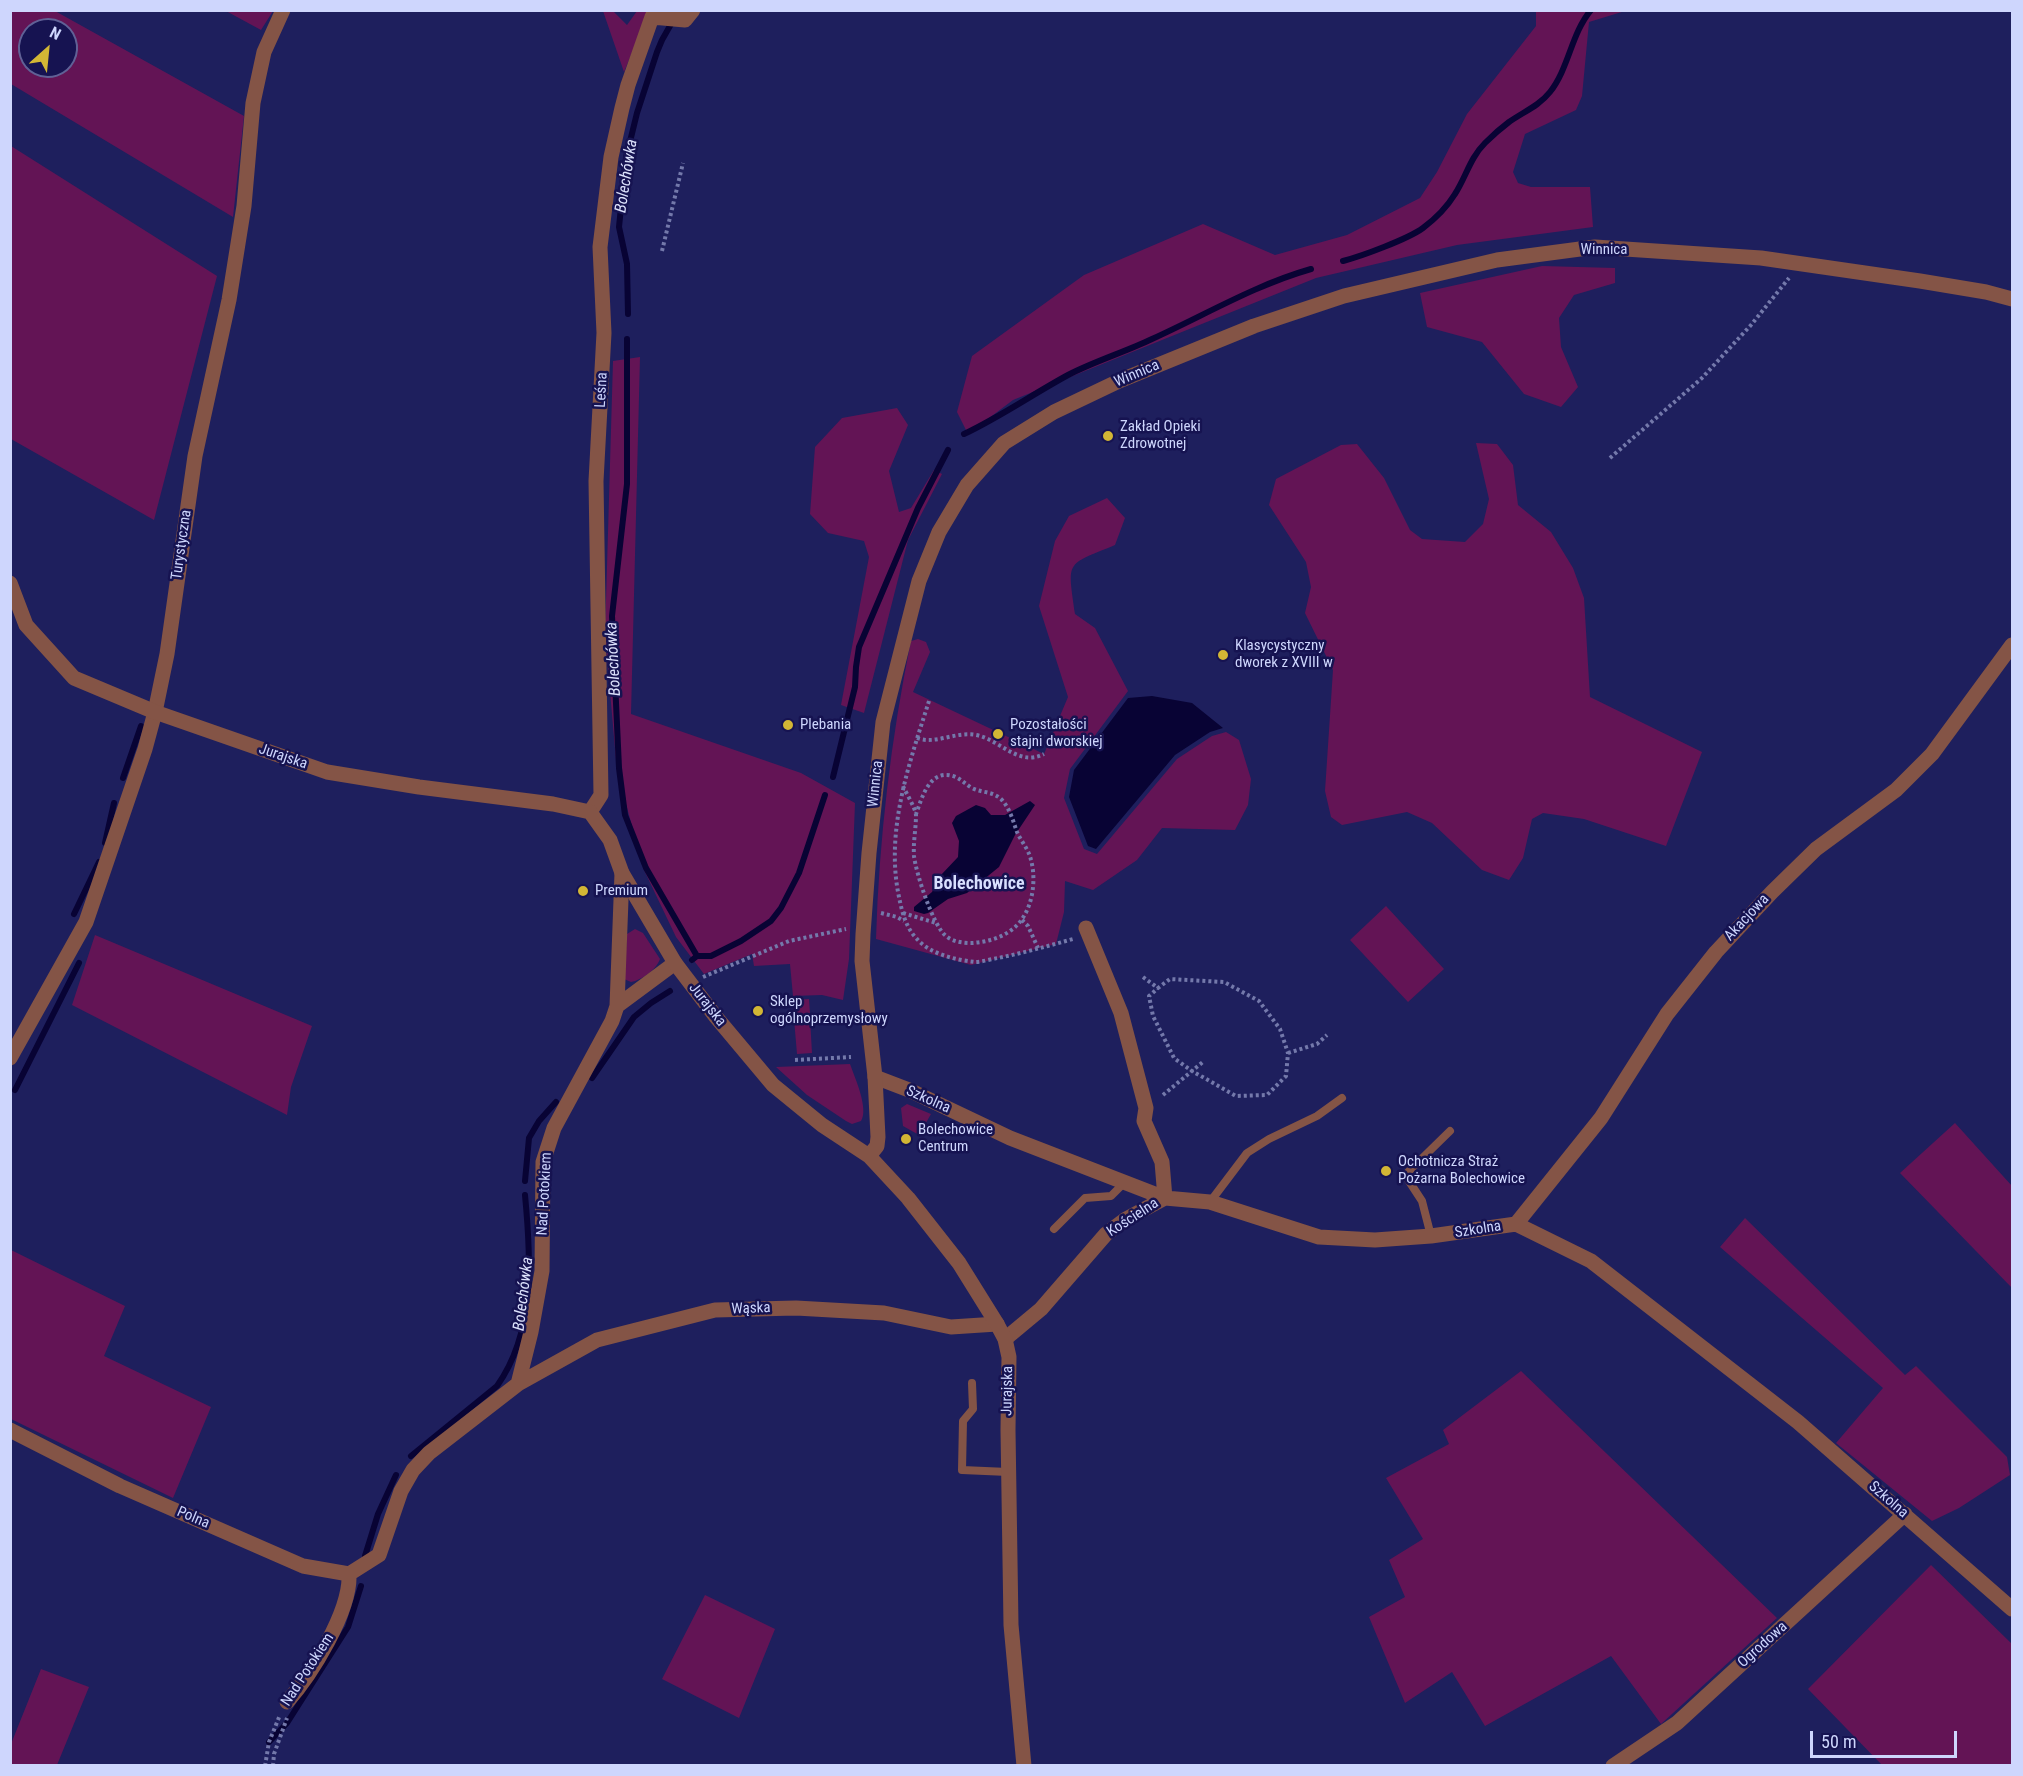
<!DOCTYPE html>
<html>
<head>
<meta charset="utf-8">
<style>
  body { margin:0 }
  #map { position:relative; width:2023px; height:1776px; overflow:hidden; background:#1e1f5d; font-family:"Roboto Condensed",sans-serif }
  canvas { display:block }
  .frame { position:absolute; inset:0; border:12px solid #ced6fd; pointer-events:none }
  .north { position:absolute; left:18px; top:18px; width:60px; height:60px; box-sizing:border-box; background:#161351; border:2px solid #606196; border-radius:50%; rotate:27deg; font-size:16px; font-weight:700; line-height:24px; text-align:center; color:#ced6fd }
  .north::after { content:''; display:block; margin:auto; width:21px; height:27px; background:#d2b635; clip-path:polygon(50% 0,100% 100%,50% 72%,0 100%) }
  .scale { position:absolute; left:1810px; top:1731px; width:147px; height:27px; box-sizing:border-box; border:3px solid #ced6fd; border-top:0; padding-left:8px; font-size:18px; line-height:21px; white-space:nowrap; color:#ced6fd; -webkit-text-stroke:4px #161351; paint-order:stroke }
</style>
</head>
<body>
<div id="map">
<canvas width="2023" height="1776"></canvas>
<div class="frame"></div>
<div class="north">N</div>
<div class="scale">50 m</div>
</div>
<script>
const g = document.querySelector('canvas').getContext('2d');
g.lineJoin = 'round';
function fillPath(path, color) { g.fillStyle = color; g.fill(path, 'evenodd'); }
function stroke(path, color, width, dash) { g.strokeStyle = color; g.lineWidth = width; g.lineCap = dash ? 'butt' : 'round'; g.setLineDash(dash || []); g.stroke(path); }
function write(font, color, halo, rows, align = 'center') {
  g.font = font + ' "Roboto Condensed",sans-serif'; g.lineWidth = 5; g.setLineDash([]); g.textBaseline = 'middle'; g.strokeStyle = halo; g.fillStyle = color; for (const [text, x, y, turn = 0] of rows) {
    g.save(); g.translate(x, y); g.rotate((+turn || 0) * Math.PI / 180); g.textAlign = isNaN(turn) ? turn : align; if (halo) g.strokeText(text, 0, 0); g.fillText(text, 0, 0); g.restore();
  }
}
fillPath(new Path2D(`
  M11,11H55L244,116L233,217L11,84ZM30,30H66V66H30Z
  M226,11H273L261,30Z
  M603,11H613L627,25L637,11H649L624,72Z
  M1533,11H1625L1589,22L1582,96L1576,110L1525,134L1513,172L1518,183L1531,187H1590L1593,227L1457,245L1316,278L1013,400L968,434L957,412L972,356L1084,275L1203,224L1275,255L1347,235L1420,198L1437,172L1467,114L1536,26V12Z
  M11,146L217,276L154,520L11,439Z
  M1542,266L1615,268V283L1574,295L1559,318L1561,347L1578,387L1561,407L1524,394L1482,342L1427,327L1420,293Z
  M640,357L631,714L801,773L855,803L849,959L843,1000L822,995L793,996L790,964L754,966L752,954L704,974L676,937L644,870L617,771L605,635L613,361Z
  M897,408L908,425L889,471L899,512L911,508L934,470L942,474L908,540L864,713L841,705L869,557L864,541L828,533L810,514L815,447L842,418Z
  M1476,443L1497,444L1513,465L1518,505L1551,532L1573,568L1584,598L1590,697L1702,752L1666,846L1584,819L1543,813L1532,819L1523,858L1509,880L1482,870L1432,823L1407,812L1342,825L1331,817L1325,791L1333,670L1305,613L1311,587L1306,562L1269,505L1276,479L1341,445L1357,444L1384,478L1410,530L1422,539L1465,542L1483,524L1489,499Z
  M1107,498L1125,518L1115,545C1064,566 1068,560 1075,614L1095,628L1128,691L1070,769L1064,798L1084,849L1097,854L1177,759L1212,736L1226,732L1239,740L1251,779L1248,805L1235,830L1162,828L1137,860L1093,890L1065,881L1064,912L1056,944L971,965L876,939C879,839 891,738 911,641L918,639L926,642L930,652L913,692L1044,754L1068,697L1039,606L1055,541L1069,516Z
  M1386,906L1444,969L1408,1002L1350,940Z
  M635,929L643,933L660,959C656,970 642,980 631,982L624,979L627,934Z
  M95,935L312,1026L291,1087L287,1115L72,1005Z
  M809,999L810,1014L794,1015L793,1000Z
  M810,1018L812,1053L797,1054L794,1019Z
  M850,1064C855,1078 869,1109 861,1121L852,1124L846,1121L807,1095L776,1067Z
  M907,1104L931,1114L919,1135L903,1126L901,1108Z
  M1955,1123L2012,1186V1288L1900,1173Z
  M1745,1218L1905,1375L1916,1366L2007,1457L2010,1475L1959,1508L1932,1521L1836,1443L1883,1388L1720,1247Z
  M11,1250L125,1306L104,1356L211,1407L173,1498L11,1419Z
  M1521,1371L1777,1618L1661,1724L1611,1656L1485,1726L1452,1672L1405,1703L1369,1617L1405,1597L1389,1560L1423,1539L1386,1478L1449,1444L1443,1430Z
  M1931,1565L2012,1644V1765H1882L1808,1689Z
  M705,1595L775,1629L739,1718L662,1679Z
  M41,1669L89,1687L57,1765H11V1744Z`), '#631455');
fillPath(new Path2D(`
  M1152,696L1192,703L1223,728L1210,732L1175,755L1096,849L1088,846L1069,797L1074,770L1128,698Z
  M1030,801L1035,805L1015,835L999,867L967,893L948,899L928,913L924,914L914,911V907L932,892L941,875L958,857L959,841L952,823L956,816L976,805L985,808L991,815H1005Z`), '#080334');
stroke(new Path2D(`
  M1343,261C1362,256 1408,239 1423,228C1435,219 1447,207 1455,194C1466,177 1470,158 1485,143C1492,136 1501,128 1509,122C1523,112 1539,106 1550,92C1569,68 1571,34 1591,10
  M628,314L627,264L619,227L626,158L637,113L657,52L662,40L679,10
  M627,339V484L612,616L619,768L625,815L646,868L697,956L692,960
  M964,434C1000,417 1033,394 1068,375C1095,361 1125,352 1152,339C1205,315 1255,285 1311,269
  M833,777L855,687L856,667L859,647L918,508L948,450
  M123,778L141,726
  M105,843L114,803
  M74,914L99,862
  M697,956H711L741,941L771,921L781,908L799,873L825,795
  M592,1078L634,1017L651,1003L670,991
  M15,1090L79,963
  M525,1181L529,1138L539,1121L556,1102
  M411,1456L497,1386C536,1331 531,1258 525,1195
  M365,1556L378,1514L396,1475
  M269,1742L287,1723L348,1627L361,1586`), '#080334', 6);
stroke(new Path2D(`
  M662,251L683,163
  M1610,458L1702,378L1751,325L1789,278
  M929,701C909,764 885,831 899,897C902,912 906,928 917,939C930,954 956,960 975,962C982,962 991,959 998,958C1023,953 1048,946 1073,939
  M917,738C935,745 956,731 976,735C1001,740 1018,767 1044,754
  M903,786C907,795 915,807 916,815C916,829 913,842 914,856C916,873 933,926 946,936C953,942 963,943 972,943C987,942 1002,938 1014,928C1032,913 1037,882 1031,860C1029,850 1021,841 1017,832C1013,821 1010,808 1001,799C992,791 982,793 972,788C965,784 960,778 953,776C929,769 922,798 916,814
  M881,913L897,917L904,921
  M903,913L936,923
  M1022,920L1028,926L1038,948
  M703,977L789,941L846,929
  M1143,977L1158,988L1170,979L1224,982L1259,1001L1280,1029L1288,1053L1286,1076L1267,1095L1236,1096L1192,1071L1174,1058L1153,1016L1149,996L1158,988
  M1288,1053L1317,1044L1327,1035
  M795,1060L851,1057
  M1163,1095L1204,1061
  M265,1766L269,1742L280,1715
  M273,1766L274,1754L287,1718`), '#7479ab', 4, [3, 3]);
stroke(new Path2D(`
  M1210,1202L1247,1153L1269,1139L1317,1116L1342,1098
  M1054,1229L1085,1198L1111,1196L1125,1182
  M1431,1236L1422,1201L1405,1175L1450,1131
  M972,1383L973,1409L963,1421L962,1470L1008,1472`), '#845446', 8);
stroke(new Path2D(`
  M590,812L601,795L596,481L604,333L600,247L611,157L622,108L628,85L652,17L685,20L693,10
  M1086,928L1121,1013L1146,1108L1144,1121L1162,1162L1165,1198
  M617,1006L622,873
  M10,1058L86,922L145,749L155,712L167,654L195,456L229,300L244,206L253,103L264,52L283,10
  M875,1077L909,1090L1010,1138L1165,1198L1210,1202L1319,1237L1375,1240L1431,1236L1516,1224L1591,1261L1798,1422L2012,1609
  M1516,1224L1601,1118L1667,1014L1716,952L1772,892L1816,849L1896,790L1932,754L2012,645
  M1005,1339L1041,1309L1106,1234L1126,1219L1165,1198
  M518,1384L597,1340L715,1310L796,1308L884,1313L951,1327L997,1324
  M10,1430L120,1486L303,1566L349,1574L379,1555L401,1491L413,1470L429,1453L518,1384L531,1332L542,1271L543,1162L554,1128L612,1021L617,1006L675,963
  M287,1702C311,1675 351,1611 349,1574
  M1613,1766L1677,1723L1905,1514`), '#845446', 15);
stroke(new Path2D(`
  M10,583L26,625L74,678L155,712L327,772L419,787L553,804L590,812L610,840L622,873L675,963L716,1017L773,1085L822,1125L869,1156L908,1198L959,1263L997,1324L1005,1339L1009,1357L1008,1430L1011,1625L1024,1766
  M869,1156L877,1146L878,1137L875,1077L862,961L863,934L869,853L883,722L919,581L939,532L967,485L1004,443L1054,412L1119,381L1254,326L1344,296L1497,260L1595,247L1761,258L1920,281L1986,292L2012,299`), '#845446', 15);
for (const [x, y, r, color] of [
  [1108,436,6,"#d2b635"],
  [1223,655,6,"#d2b635"],
  [788,725,6,"#d2b635"],
  [998,734,6,"#d2b635"],
  [583,891,6,"#d2b635"],
  [758,1011,6,"#d2b635"],
  [906,1139,6,"#d2b635"],
  [1386,1171,6,"#d2b635"]
]) { const dot = new Path2D(); dot.arc(x, y, r, 0, 2 * Math.PI); g.fillStyle = color; g.fill(dot); stroke(dot, '#161351', 2); }
write('15px', '#ced6fd', '#161351', [
  ["Winnica",1604,250],
  ["Winnica",1137,374,-23],
  ["Leśna",602,390,-87],
  ["Turystyczna",182,545,-82],
  ["Jurajska",283,757,19],
  ["Winnica",876,784,-84],
  ["Akacjowa",1747,918,-47],
  ["Jurajska",707,1005,52],
  ["Szkolna",928,1100,24],
  ["Nad Potokiem",545,1194,-87],
  ["Kościelna",1133,1218,-33],
  ["Szkolna",1478,1230,-9],
  ["Wąska",751,1309,-2],
  ["Jurajska",1008,1391,-89],
  ["Szkolna",1888,1500,41],
  ["Polna",193,1518,23],
  ["Ogrodowa",1763,1645,-42],
  ["Nad Potokiem",308,1670,-57]
]);
write('15px', '#ced6fd', '#161351', [
  ["Zakład Opieki",1120,427],
  ["Zdrowotnej",1120,444],
  ["Klasycystyczny",1235,646],
  ["dworek z XVIII w",1235,663],
  ["Plebania",800,725],
  ["Pozostałości",1010,725],
  ["stajni dworskiej",1010,742],
  ["Premium",595,891],
  ["Sklep",770,1002],
  ["ogólnoprzemysłowy",770,1019],
  ["Bolechowice",918,1130],
  ["Centrum",918,1147],
  ["Ochotnicza Straż",1398,1162],
  ["Pożarna Bolechowice",1398,1179]
], 'left');
write('italic 16px', '#dce1fc', '#161351', [
  ["Bolechówka",627,176,-81],
  ["Bolechówka",614,659,-93],
  ["Bolechówka",524,1294,-83]
]);
write('bold 18px', '#d9dfff', '#161351', [
  ["Bolechowice",979,884]
]);
</script>
</body>
</html>
